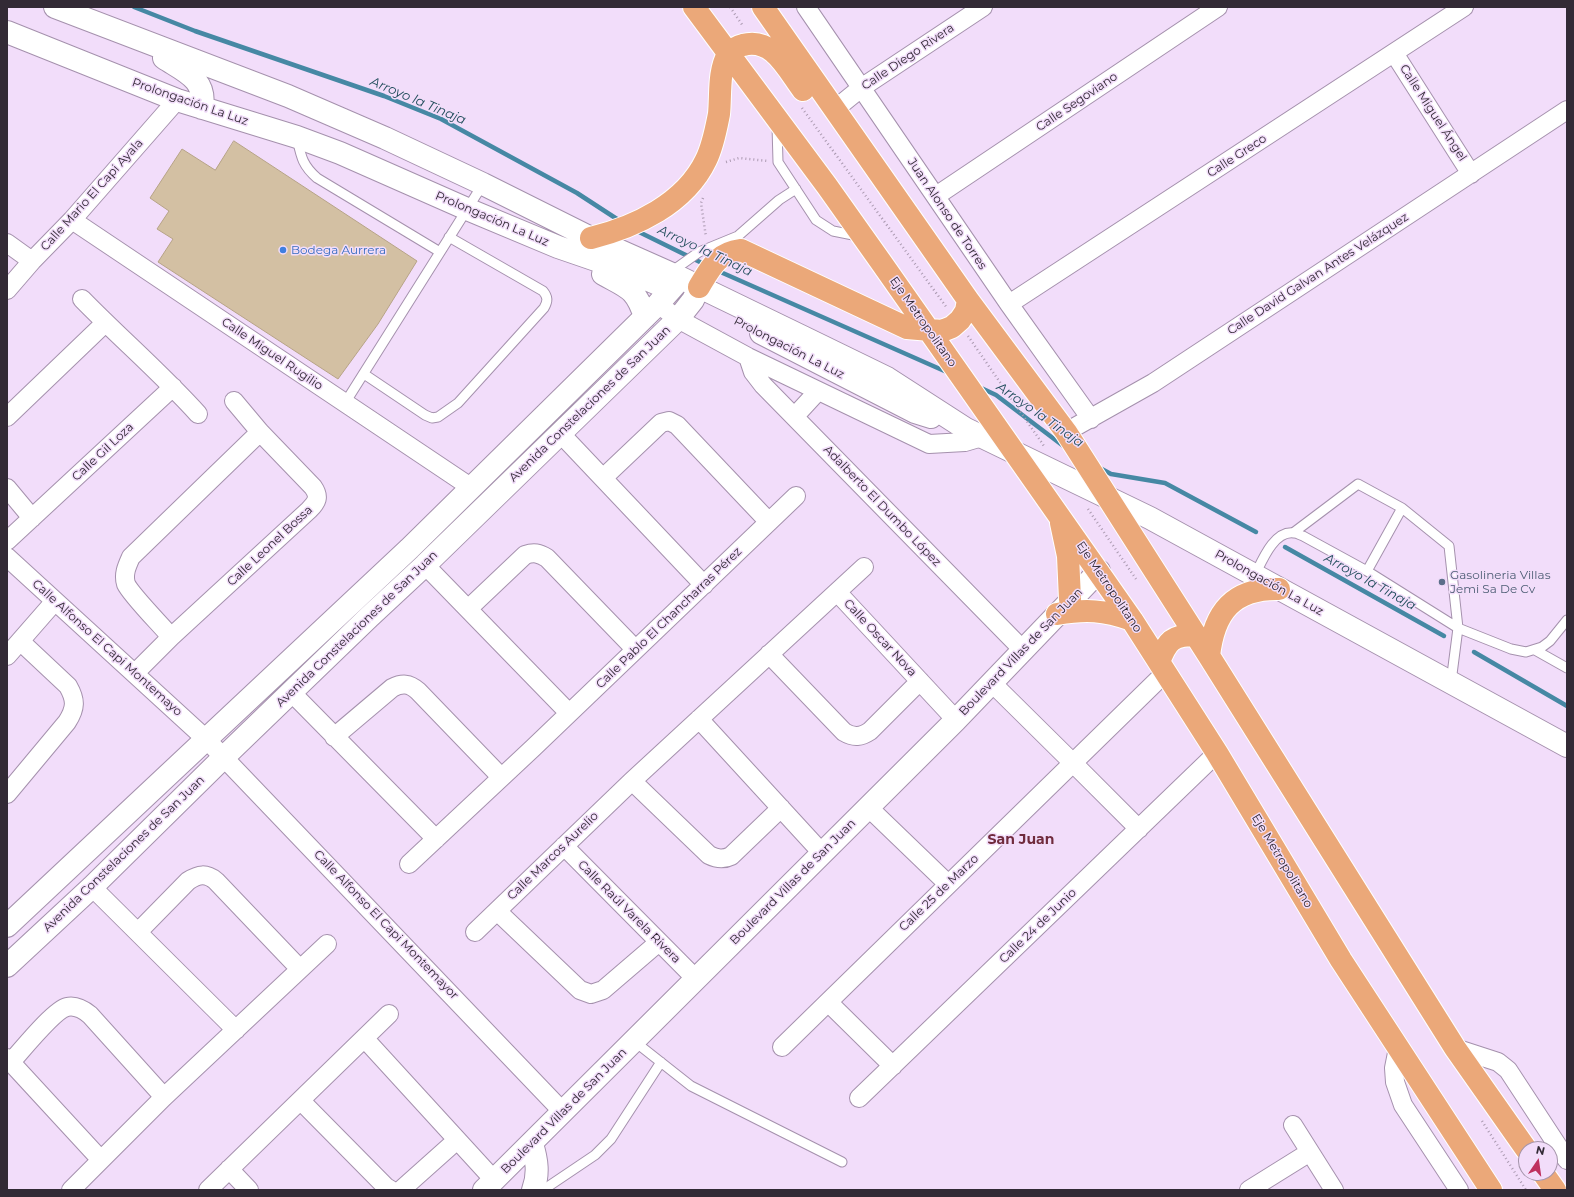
<!DOCTYPE html>
<html>
<head>
<meta charset="utf-8">
<style>
  body { margin:0 }
  #map { position:relative; width:1574px; height:1197px; overflow:hidden; background:#f2ddfa; font-family:Montserrat,sans-serif }
  canvas { display:block }
  .frame { position:absolute; inset:0; border:8px solid #322a35; pointer-events:none }
  .north { position:absolute; left:1518px; top:1141px; width:40px; height:40px; box-sizing:border-box; background:#f2ddfa; border:1px solid #a595ab; border-radius:50%; rotate:13deg; font-size:11px; font-weight:700; line-height:16px; text-align:center; color:#322a35 }
  .north::after { content:''; display:block; margin:auto; width:14px; height:18px; background:#bf315f; clip-path:polygon(50% 0,100% 100%,50% 72%,0 100%) }
</style>
</head>
<body>
<div id="map">
<canvas width="1574" height="1197"></canvas>
<div class="frame"></div>
<div class="north">N</div>
</div>
<script>
const g = document.querySelector('canvas').getContext('2d');
g.lineJoin = 'round';
function stroke(path, color, width, dash) { g.strokeStyle = color; g.lineWidth = width; g.lineCap = dash ? 'butt' : 'round'; g.setLineDash(dash || []); g.stroke(path); }
function fillPath(path, color) { g.fillStyle = color; g.fill(path, 'evenodd'); }
function write(font, color, halo, rows, align = 'center') {
  g.font = font + ' Montserrat,sans-serif'; g.lineWidth = 3; g.setLineDash([]); g.textBaseline = 'middle'; g.strokeStyle = halo; g.fillStyle = color; for (const [text, x, y, turn = 0] of rows) {
    g.save(); g.translate(x, y); g.rotate((+turn || 0) * Math.PI / 180); g.textAlign = isNaN(turn) ? turn : align; if (halo) g.strokeText(text, 0, 0); g.fillText(text, 0, 0); g.restore();
  }
}
stroke(new Path2D(`
  M134,7L195,31L384,96L441,119L577,193L620,221
  M635,230L706,265
  M716,270L949,373
  M979,387L996,395L1066,448
  M1098,467L1111,474L1165,483L1256,532
  M1285,547L1444,636
  M1474,652L1567,706`), '#4688a4', 4.5);
const building = new Path2D(`
  M234,141L417,261L378,324L338,379L158,262L173,239L157,229L169,211L150,198L182,149L215,170Z`);
fillPath(building, '#d3c0a3');
stroke(building, '#b6a387', 1);
const lane = new Path2D(`
  M777,126L778,162L816,220L833,231L858,236
  M297,138C301,156 302,165 317,178L440,252
  M730,250L738,236L779,200L796,189
  M671,272L699,252L738,236
  M364,374L425,415L432,418L438,417L458,403L544,308C548,301 548,297 543,291L449,237
  M345,403L483,184
  M1293,533L1358,484L1402,508L1449,546L1458,628L1451,682
  M1367,571L1402,508
  M1255,575C1262,561 1274,530 1294,533C1297,533 1300,535 1303,536L1367,571L1458,628L1511,649L1526,652L1542,647L1550,641L1567,620
  M1535,650L1567,668
  M634,1041L691,1086L842,1162
  M543,1190L595,1155L611,1139L661,1062`);
const street = new Path2D(`
  M806,7L1009,304L1091,419
  M1394,53L1471,174
  M834,110L861,88L983,7
  M936,196L1218,7
  M72,220L472,488
  M7,243L32,261
  M7,290L32,261L72,220L177,100
  M82,299C120,338 161,373 198,414
  M658,304L678,319L748,357L929,444L965,442L982,437
  M1009,304L1464,7
  M748,357L753,372L763,385L1023,650
  M795,416L818,391
  M7,417L105,323
  M1066,432L1153,383L1567,110
  M560,433L704,585
  M603,478L661,423L669,421L677,425L769,522
  M7,488L32,518
  M7,541L173,387
  M7,557L207,740L563,1112
  M425,565L569,713
  M837,592L956,720
  M468,609L525,555C534,552 539,553 547,558L635,649
  M171,637C162,626 131,595 126,584C123,574 127,566 131,557L260,432
  M769,654L844,732C854,738 861,737 870,731L920,681
  M7,656L55,601
  M135,673L171,637L309,510C317,502 320,497 313,487L260,432L234,401
  M992,683L1073,763L1139,829
  M291,692L436,839
  M699,719L822,853
  M334,737L392,688C402,683 409,683 418,691L501,777
  M632,781L709,855C717,859 723,860 731,856L781,808
  M7,794L67,722C76,708 76,700 68,686L20,641
  M868,807L948,884
  M564,846L695,978
  M409,864L533,748L796,496
  M92,887L236,1030
  M497,911L580,990L591,994L603,990L659,942
  M138,932L188,881C199,874 206,873 216,881L300,969
  M475,932L632,781L864,567
  M828,1002L893,1066
  M365,1039L494,1180
  M782,1047L1166,672
  M1398,1048L1394,1068L1395,1082L1403,1105L1459,1190
  M1455,1048L1498,1062L1508,1070L1567,1160
  M7,1058L101,1160
  M11,1062C22,1050 54,1010 67,1007C76,1005 84,1010 90,1015L164,1097
  M859,1098L1217,753
  M301,1101L386,1187L391,1190
  M1293,1125L1334,1190
  M229,1169L249,1190
  M71,1190L164,1097L327,944
  M208,1190L389,1014
  M401,1190L457,1140
  M1249,1190L1310,1152`);
const secondary = new Path2D(`
  M55,7L288,96L385,138L483,184L591,238L681,278L809,340L887,378L966,429L1150,518L1567,746
  M7,32L177,100L297,137L340,153L467,209L558,247L625,270L658,284
  M164,58C184,71 207,79 202,108
  M603,274C628,288 636,288 645,317
  M761,333L915,412L931,417
  M7,926L409,549L658,304L681,278
  M7,966L92,887L224,757L369,617L425,565L678,319L693,300L699,287
  M532,1144C537,1160 539,1174 533,1190
  M484,1190L956,720L1099,571`);
const primary = new Path2D(`
  M694,7L827,186L883,265L1132,620L1217,753L1341,960L1491,1190
  M763,7L968,300L1066,432L1209,656L1455,1048L1526,1149
  M591,238C635,227 685,204 706,160C713,146 716,129 719,114C721,94 718,72 728,54C731,50 738,46 743,45C773,37 787,69 803,90
  M699,287C711,267 717,253 741,250L907,328L942,331L952,327L960,320L966,311L968,300
  M1061,523L1068,556L1070,599
  M1057,614C1086,609 1104,610 1132,620
  M1209,656C1214,612 1233,588 1279,589
  M1159,662C1167,641 1172,635 1196,635
  M1543,1173L1555,1190`);
stroke(lane, '#a591ad', 11);
stroke(street, '#a591ad', 20);
stroke(secondary, '#a591ad', 24);
stroke(primary, '#fff', 24);
stroke(new Path2D(`
  M730,7L743,26
  M802,108L947,308
  M726,162L739,158L768,161
  M703,198L701,203L706,237
  M968,336L1044,446
  M1088,509L1136,579
  M1482,1121L1526,1190`), '#ab9ab1', 2.5, [1, 3]);
stroke(lane, '#fff', 9);
stroke(street, '#fff', 18);
stroke(secondary, '#fff', 22);
stroke(primary, '#eba879', 22);
for (const [x, y, r, color] of [
  [283,250,4,"#3f7fe0"],
  [1442,582,4,"#5c6f8a"]
]) { const dot = new Path2D(); dot.arc(x, y, r, 0, 2 * Math.PI); g.fillStyle = color; g.fill(dot); stroke(dot, '#f2ddfa', 1.5); }
write('12px', '#322a35', '#f2ddfa', [
  ["Calle Diego Rivera",908,57,-34],
  ["Prolongación La Luz",190,102,19],
  ["Calle Segoviano",1077,102,-34],
  ["Calle Miguel Ángel",1433,113,57],
  ["Calle Greco",1237,156,-33],
  ["Calle Mario El Capi Ayala",92,195,-48],
  ["Juan Alonso de Torres",947,214,56],
  ["Prolongación La Luz",492,219,23],
  ["Calle David Galvan Antes Velázquez",1318,274,-33],
  ["Eje Metropolitano",923,322,55],
  ["Prolongación La Luz",789,348,27],
  ["Calle Miguel Rugilio",272,354,34],
  ["Avenida Constelaciones de San Juan",590,404,-44],
  ["Calle Gil Loza",103,452,-43],
  ["Adalberto El Dumbo López",882,506,46],
  ["Calle Leonel Bossa",270,546,-43],
  ["Prolongación La Luz",1269,583,29],
  ["Eje Metropolitano",1109,587,56],
  ["Calle Pablo El Chancharras Pérez",669,618,-44],
  ["Avenida Constelaciones de San Juan",357,629,-44],
  ["Calle Oscar Nova",880,638,47],
  ["Calle Alfonso El Capi Montemayo",107,648,42],
  ["Boulevard Villas de San Juan",1021,652,-46],
  ["Avenida Constelaciones de San Juan",124,854,-44],
  ["Calle Marcos Aurelio",553,856,-44],
  ["Eje Metropolitano",1282,861,59],
  ["Boulevard Villas de San Juan",793,882,-45],
  ["Calle 25 de Marzo",939,893,-44],
  ["Calle Raúl Varela Rivera",629,912,45],
  ["Calle Alfonso El Capi Montemayor",386,925,46],
  ["Calle 24 de Junio",1038,926,-44],
  ["Boulevard Villas de San Juan",564,1111,-45]
]);
write('12px', '#366cbe', '#f2ddfa', [
  ["Bodega Aurrera",291,250]
], 'left');
write('12px', '#4e5e75', '#f2ddfa', [
  ["Gasolineria Villas",1450,575],
  ["Jemi Sa De Cv",1450,589]
], 'left');
write('italic 13px', '#234e5d', '#f2ddfa', [
  ["Arroyo la Tinaja",418,101,23],
  ["Arroyo la Tinaja",705,251,25],
  ["Arroyo la Tinaja",1040,415,35],
  ["Arroyo la Tinaja",1370,582,29]
]);
write('bold 14px', '#702b3d', '#f2ddfa', [
  ["San Juan",1021,840]
]);
</script>
</body>
</html>
